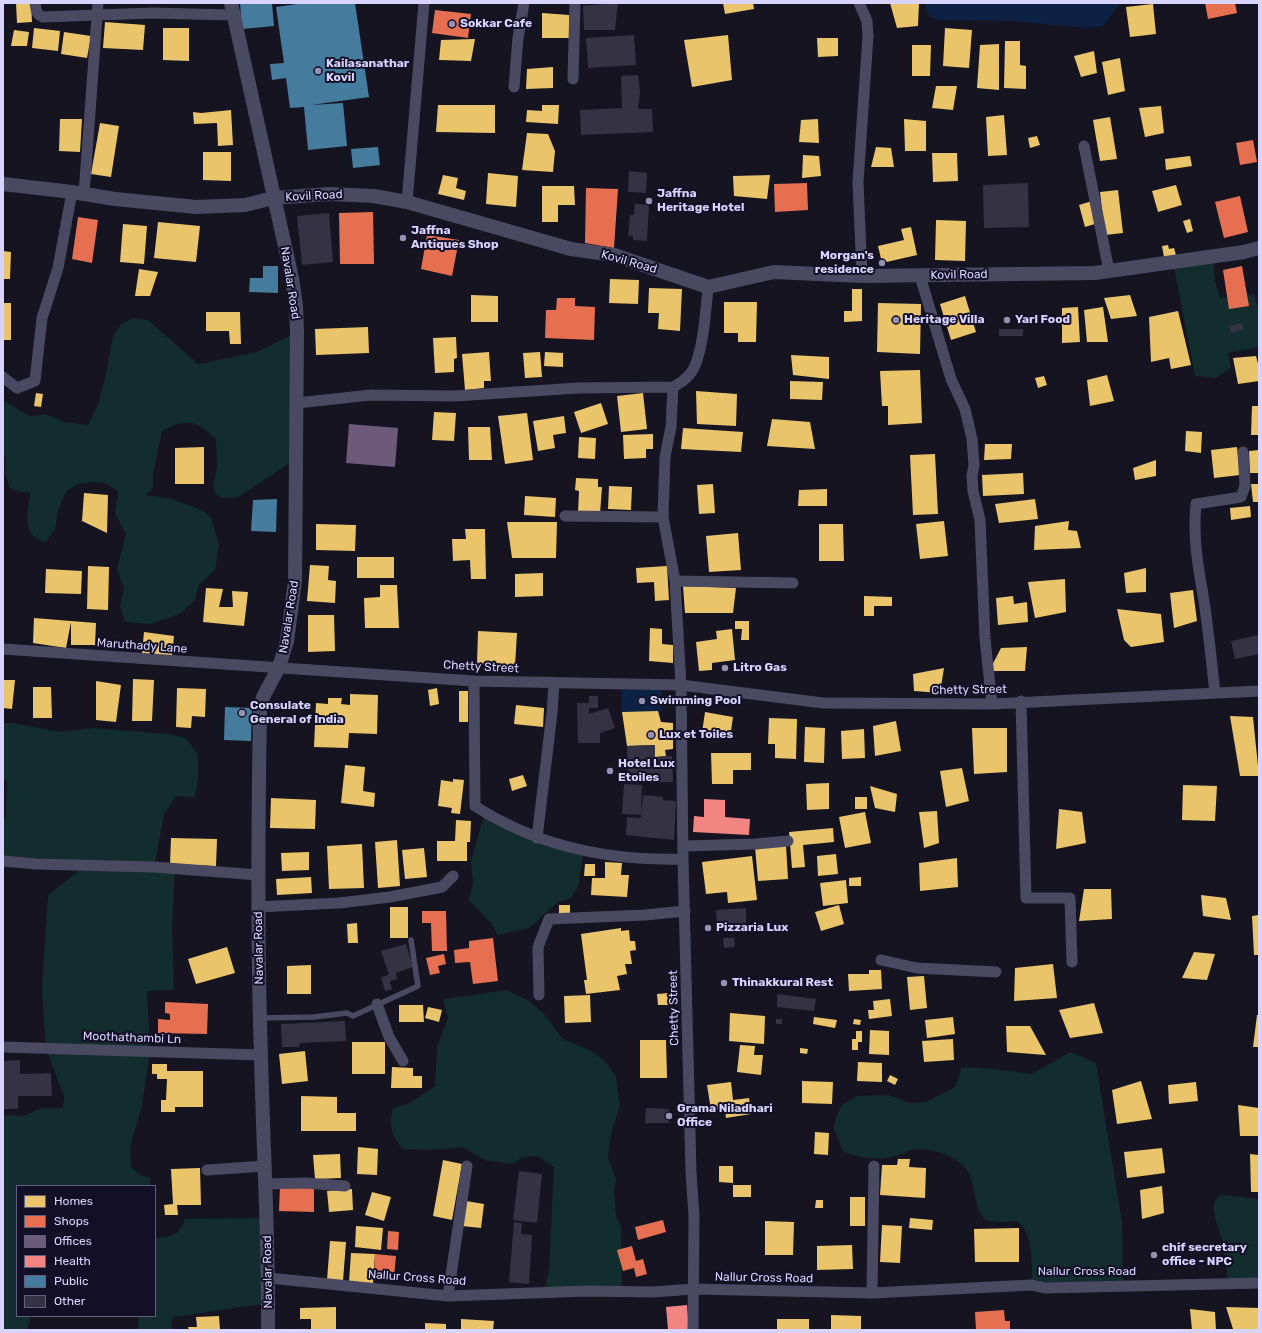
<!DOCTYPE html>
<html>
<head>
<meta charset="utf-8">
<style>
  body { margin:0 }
  #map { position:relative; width:1262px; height:1333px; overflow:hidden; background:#161421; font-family:Rubik,sans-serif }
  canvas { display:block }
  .frame { position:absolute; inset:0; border:4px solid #d9d4ff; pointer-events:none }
  .legend { position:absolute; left:16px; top:1185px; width:140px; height:132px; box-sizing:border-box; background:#130f26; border:1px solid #625e7d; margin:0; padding:5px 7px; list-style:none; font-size:12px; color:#d9d4ff }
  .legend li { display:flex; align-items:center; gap:8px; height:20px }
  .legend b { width:20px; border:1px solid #625e7d }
</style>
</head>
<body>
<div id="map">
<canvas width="1262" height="1333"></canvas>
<div class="frame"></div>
<ul class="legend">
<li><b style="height:11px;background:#e9c46a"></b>Homes</li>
<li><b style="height:11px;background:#e76f51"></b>Shops</li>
<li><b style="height:11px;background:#6d597a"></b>Offices</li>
<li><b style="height:11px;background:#f28482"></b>Health</li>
<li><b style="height:11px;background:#457b9d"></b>Public</li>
<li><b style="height:11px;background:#343243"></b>Other</li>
</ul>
</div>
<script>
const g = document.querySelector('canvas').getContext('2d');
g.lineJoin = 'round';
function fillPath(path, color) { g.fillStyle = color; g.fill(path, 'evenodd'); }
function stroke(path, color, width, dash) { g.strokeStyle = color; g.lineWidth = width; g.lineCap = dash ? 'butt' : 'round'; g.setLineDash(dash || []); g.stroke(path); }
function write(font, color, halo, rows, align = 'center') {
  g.font = font + ' Rubik,sans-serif'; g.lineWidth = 4; g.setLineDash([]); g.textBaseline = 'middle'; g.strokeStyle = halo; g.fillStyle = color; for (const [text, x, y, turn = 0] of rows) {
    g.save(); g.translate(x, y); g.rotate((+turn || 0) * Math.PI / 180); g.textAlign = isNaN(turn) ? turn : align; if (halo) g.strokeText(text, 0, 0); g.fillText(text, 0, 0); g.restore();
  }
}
fillPath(new Path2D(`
  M1213,257L1215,281L1220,298L1254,294L1259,313V347L1228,353L1231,368L1215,378L1195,376L1173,262Z
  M133,318L148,320L198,364L257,352L297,332V458L238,497L222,498L215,493L213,487L217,467L216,439C196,420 186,418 162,431L153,473V488L146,495L172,499L204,511L211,518L219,545L215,570L199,585L195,600L180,614L150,624L125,622L120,606L124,588L117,569L126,534L115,514L118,491L104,483L91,482L78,484L66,491L58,511L55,529L45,543C20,532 28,515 30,492H20L10,488L5,473L6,457L3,454V400L29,416L45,414L65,422L88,425L98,404L105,379L113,336L121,324Z
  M3,723H14L59,732L93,728L168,734L186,738L198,755V779L195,797L176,796L164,815L154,867L175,869L172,928L174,990L147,991L150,1051L142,1106L130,1147L131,1167L141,1175L151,1178L150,1186H17V1316H31L27,1330H3V1115L24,1116L40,1108H63L64,1096L46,1048L42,989L48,895L85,866L3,861V822L6,816L7,783L3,779Z
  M485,812L584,849L578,887L570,899L558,902L529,928L498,935L491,923L469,900L473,883L471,861Z
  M507,990L529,1001L544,1014L563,1039L589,1050L605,1061L616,1077L620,1106L611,1134L608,1157L616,1179L614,1190L616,1216L621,1226L622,1291L544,1292L549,1270L554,1167L537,1156L523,1157L512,1164L484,1160L463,1147L433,1150L403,1149C392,1137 388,1125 393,1108L412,1102L435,1086L437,1047L448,1018L443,999Z
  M1070,1052L1096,1063L1122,1222L1123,1286L1032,1285C1031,1266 1035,1232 1016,1221C1007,1222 995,1223 986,1220C975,1215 975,1181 967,1170C961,1163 953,1157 944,1154C933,1150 920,1148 908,1151C903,1153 897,1156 891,1157C875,1161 858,1157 843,1152L834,1128L835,1119L841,1106L857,1096L889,1095L910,1103L926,1102L955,1087L962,1067L994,1069L1032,1074Z
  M1221,1195L1259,1199V1283L1229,1284C1226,1268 1225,1252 1221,1237C1217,1223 1212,1214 1215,1200Z
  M267,1218L269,1303L174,1317L171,1322L172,1330H138L139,1316H155V1234L157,1238C175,1236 178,1235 185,1219Z`), '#132c2d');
fillPath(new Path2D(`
  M925,3H1120L1103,26L1090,28L1012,21L943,20L931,18L925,8Z
  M662,689V711L622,712V690Z`), '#0d2144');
fillPath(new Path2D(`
  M16,3H31L32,22L17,23Z
  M723,3H753L754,9L725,14Z
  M890,3H919L918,26L897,28Z
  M1153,4L1156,34L1130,37L1126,7Z
  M542,13L569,15V38H542Z
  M105,22L145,25L143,50L103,48Z
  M34,28L60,31L58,51L32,48Z
  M163,28H189V61L163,60Z
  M945,28L972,30L969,68L943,66Z
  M14,30L29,32L27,46H11Z
  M64,32L91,36L87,58L61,54Z
  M728,35L732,80L692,87L684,40Z
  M817,38H838V56L818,57Z
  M475,39L471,61L439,60L441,40Z
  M1005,41H1020V65L1026,66V89L1004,88Z
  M999,44V90L977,88L980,45Z
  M912,45H931L930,76H912Z
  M1094,51L1097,73L1081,77L1074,56Z
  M1120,58L1125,91L1108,95L1102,62Z
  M553,67V88L526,89L527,69Z
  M936,86H957L953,110L932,108Z
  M438,105H495V133L436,132Z
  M542,105H559L558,124L526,122L527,110L542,111Z
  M1161,106L1164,133L1145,137L1139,108Z
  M231,110L233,145L218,146L217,123L194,124L193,112L201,113Z
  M1004,115L1007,155L988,156L986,117Z
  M1110,117L1117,159L1100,161L1093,120Z
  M60,119H82L80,152L59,151Z
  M818,119L819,143L799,142L801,120Z
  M904,119L926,121V151H905Z
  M100,123L119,126L111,177L91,174Z
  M527,133L548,134L555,151L553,172L522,170Z
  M1037,136L1040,145L1030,148L1028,138Z
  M876,147L891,148L894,167H871Z
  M203,152H231V181L203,180Z
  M932,153H957L958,181L933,182Z
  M803,155L819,156L821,176L802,178Z
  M1190,156L1192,166L1166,170L1165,159Z
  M488,173L518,176L516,207L486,204Z
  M443,175L458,178L456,188L466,191L464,200L438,194Z
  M770,175L767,199L734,196L733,176Z
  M1176,185L1182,205L1158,212L1152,191Z
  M542,186H574L575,205H558V222H542Z
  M1118,190L1123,233L1105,235L1100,192Z
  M1092,201L1098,223L1085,227L1079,205Z
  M1190,219L1193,231L1187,233L1183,221Z
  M936,220L966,221L965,261L935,260Z
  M158,222L200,226L196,262L154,258Z
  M123,224L147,226L144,264L120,262Z
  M911,227L917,255L882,263L878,246L904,240L901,229Z
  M1168,245L1169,249L1174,248L1176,255L1164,257L1162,246Z
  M3,251L11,252L10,279H3Z
  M139,269L158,272L150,296H135Z
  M610,279L639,280L638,304L609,303Z
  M649,288L682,289L680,331L658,329L659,313H648Z
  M852,289H862V321L844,322V311H852Z
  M471,295L498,296V322H471Z
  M1130,295L1137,316L1111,319L1104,298Z
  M965,296L976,332L951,340L940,304Z
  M724,302H757L756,342H738V333H724Z
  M3,303H11V340H3Z
  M878,303L921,304L920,354L877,352Z
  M1078,307L1080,342L1062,343V308Z
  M1103,307L1108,342H1087L1084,310Z
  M1178,311L1191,365L1171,369L1169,358L1151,362L1149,317Z
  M206,312H240L241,344H230L229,331H206Z
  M368,327L369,353L316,355L315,329Z
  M456,337L457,358L454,359V372L435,373L433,338Z
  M489,352L491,381H484V388L465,390L462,354Z
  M540,352L542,377L525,378L523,353Z
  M545,352L563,353V367L544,366Z
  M791,355L829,357V379L793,375Z
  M1256,356L1259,367V381L1238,384L1233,358Z
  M920,370L922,423L888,425V406H882L880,371Z
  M1107,375L1114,401L1090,406L1087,380Z
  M1044,376L1047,385L1038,388L1035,378Z
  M790,381L823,382L822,400L790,399Z
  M696,391L737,394L736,426L697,424Z
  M36,393L43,394L41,407L34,406Z
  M643,393L647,429L621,432L617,396Z
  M601,403L608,424L581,433L574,412Z
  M1252,406H1259V435H1251Z
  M434,412L456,413L454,441L432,440Z
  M527,413L533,460L505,464L498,416Z
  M564,416L566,433L553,435L555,448L538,451L533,421Z
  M772,419L810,422L815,449L767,446Z
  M468,427H490L492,460H469Z
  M683,428L743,432L741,452L681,449Z
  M1186,431L1202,432L1201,453L1185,451Z
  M653,434V449H646V458L624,459L623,435Z
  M579,437L596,438L595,459L578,458Z
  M985,444H1012L1011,459L984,460Z
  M204,447V484H175V448Z
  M1237,447L1240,475L1214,478L1211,450Z
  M1259,450V473H1250L1249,451Z
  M935,454L938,514L913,515L910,455Z
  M1156,460V476L1135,480L1133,468Z
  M1023,473L1024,494L983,496L982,475Z
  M576,478L598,479V487H602L600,514L578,513L579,491L575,490Z
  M713,484L715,513L699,514L697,485Z
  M1251,484H1259V502H1253Z
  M609,486L632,487L631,510L608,509Z
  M827,489V506H798L799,490Z
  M84,493L108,495L107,533L82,521Z
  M525,496L556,498L555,517L524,515Z
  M1035,499L1038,519L999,523L995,504Z
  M1250,506L1251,517L1231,520L1230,508Z
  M944,521L948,556L920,559L916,524Z
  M1069,521L1068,530L1077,531L1081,548L1034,550L1035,526Z
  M507,522H557L556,558H512Z
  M316,524L356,525L355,551L316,550Z
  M819,524H843L844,561H819Z
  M465,529H485L486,579H471L470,560L453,561L452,539H466Z
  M738,533L741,570L709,572L706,536Z
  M357,557H394V578H357Z
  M310,565L329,566L328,580L336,581L335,603L307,601Z
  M88,566L109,567L108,610L87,609Z
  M667,566L669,600L655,601L654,582L637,583L636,568Z
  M1146,568V592L1126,593L1124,573Z
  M46,569L82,571L81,594L45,593Z
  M543,573V596L515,597V574Z
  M1065,579L1066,612L1035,618L1028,582Z
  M380,585H397L399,628H365L364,598L380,597Z
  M683,586L736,588L733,613H685Z
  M206,588L223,589L219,607H233L232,591L248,592L244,626L203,622Z
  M1193,590L1197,621L1174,628L1170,593Z
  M864,596L892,597V606H874V616H864Z
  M1013,596L1014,604L1027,602L1028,622L998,625L996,598Z
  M1117,609L1161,614L1164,642L1131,647L1124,640Z
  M308,615H334L335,651L308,652Z
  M34,618L96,623L95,645H71V622L66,648L33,643Z
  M735,621H749V640H741L742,629H735Z
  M650,628L662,629V644L673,645V663L649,661Z
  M732,629L735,660L712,663V670L699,671L696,642L717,639L716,631Z
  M478,631L517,633L515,666L477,665Z
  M144,632L174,636L172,657L142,653Z
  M1027,647L1025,671H989L1001,648Z
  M944,668L940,693L914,691L913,674Z
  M133,679L154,680L152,721H132Z
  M3,680H15L12,709L3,708Z
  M96,681L121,685L116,722L96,720Z
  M33,687H51L52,718H33Z
  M177,688L206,689L205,717L192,716L191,728L176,727Z
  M437,688L439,704L430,706L428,690Z
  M459,691H468V722H459Z
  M350,694L378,695L377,734L349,733L348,748L314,747L316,703L328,704V698H342L341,704L350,705Z
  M516,705L544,708L543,727L514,724Z
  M658,711L661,722L673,723V749L665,750L666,756L655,757V745L627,746L622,712Z
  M705,712L733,717L730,738L702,733Z
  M1230,716L1253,717L1259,776H1240Z
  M769,718L797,719L796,759L775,758V744H768Z
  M896,721L901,751L875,756L873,726Z
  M805,727L825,728L824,763L804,762Z
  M972,728H1007V772L974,774Z
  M864,729L865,758L842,759L841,731Z
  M711,753H751V770H733V784H712Z
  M345,765L365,767L363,791L375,793L374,807L341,803Z
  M962,768L969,801L946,807L940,771Z
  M523,775L527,786L512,791L509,779Z
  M453,779L464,780L460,814L451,813L452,808L438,806L441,780L453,782Z
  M829,783V809L807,810L806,784Z
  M1183,785L1217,786L1215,821L1182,820Z
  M870,786L897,794L895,812L875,808Z
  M855,797H867V809H855Z
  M271,798L316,800L315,829L270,828Z
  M1059,809L1082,812L1086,843L1056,849Z
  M937,811L939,843L924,848L919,812Z
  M865,812L871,843L845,848L839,817Z
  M456,820L471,821L470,842H467V861H437V841H455Z
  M833,828L834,842L803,845L805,867L792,868L789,832Z
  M171,838L217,839L216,866L170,864Z
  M397,840L400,886L378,888L375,842Z
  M362,844L364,888L329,889L327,846Z
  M786,845L788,879L758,881L755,847Z
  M424,848L427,877L405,879L402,850Z
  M309,852V870L282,871L281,853Z
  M836,854L838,874L818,876L817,856Z
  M752,856L757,900L728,903L727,892L706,894L702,862Z
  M957,858L958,887L920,891L919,863Z
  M605,862L622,863L621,875H629L627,897L591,895L592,878H605Z
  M585,864H595V876H584Z
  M311,877L312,893L277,895L276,879Z
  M861,877V886H849V878Z
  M846,880L848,903L823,906L820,883Z
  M1084,889H1111L1112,919L1079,921Z
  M1201,895L1226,898L1231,920L1203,916Z
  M559,905H570V914H559Z
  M839,905L844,924L821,931L815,912Z
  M390,907H408V938H390Z
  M1259,915V955H1254L1252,916Z
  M357,923L358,943H348L347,924Z
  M621,928V931L629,930L630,941H635L636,950L630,951L632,964H625L627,974L617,976L620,990L586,994L584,980H587L581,934Z
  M227,947L235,973L196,984L188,959Z
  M1194,952L1215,954L1207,980L1182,978Z
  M1053,964L1057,998L1014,1001L1015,968Z
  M311,965V994H287V966Z
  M869,970H881L882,989L849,991L848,974H869Z
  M924,976L927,1008L910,1010L907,977Z
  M669,993L670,1005H658L657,994Z
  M590,995L591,1022L565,1023L564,996Z
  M890,999L892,1016L869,1019L868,1010H874L873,1001Z
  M1094,1003L1103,1033L1070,1038L1059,1010Z
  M399,1005H423L424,1022H399Z
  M428,1007L442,1010L439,1022L425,1018Z
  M730,1013L765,1016L764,1044L729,1041Z
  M1257,1015H1259V1047H1253Z
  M814,1017L837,1020L835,1028L813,1024Z
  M953,1017L955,1034L927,1038L925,1020Z
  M854,1019L861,1020L860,1025L853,1024Z
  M1006,1026H1030L1046,1055L1007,1052Z
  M870,1030L889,1031V1055L869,1054Z
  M856,1031H862V1042H858V1050H852V1039H856Z
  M953,1039L954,1060L924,1062L922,1041Z
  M640,1040H666L667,1078H640Z
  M352,1042H385V1074H352Z
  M740,1045L755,1046L754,1055H763L761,1075L737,1072Z
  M800,1048L808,1049L807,1054L800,1053Z
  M305,1051L308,1081L282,1084L279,1054Z
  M858,1062L882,1063V1082L857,1081Z
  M152,1064H167V1071H203V1107H175V1112H161V1100H166L167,1079H157V1074H152Z
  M392,1067L413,1068V1076H422V1088H391Z
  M890,1075L898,1079L895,1085L887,1081Z
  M802,1081L833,1082L832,1104L802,1103Z
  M1141,1081L1152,1119L1117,1124L1112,1090Z
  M731,1082L733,1100L749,1098L751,1114L726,1118L725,1109L711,1110L707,1085Z
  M1196,1082L1198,1101L1169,1104L1168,1085Z
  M301,1096L337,1097V1113H356V1131H301Z
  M1238,1105L1259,1108V1136H1240Z
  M815,1132L829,1133L828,1155L814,1154Z
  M358,1147L378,1149L377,1175L357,1174Z
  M1162,1148L1165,1173L1127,1178L1124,1152Z
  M340,1154L341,1178L315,1179L313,1155Z
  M1250,1154L1259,1155V1192H1251Z
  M898,1159H910L909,1167L926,1168L925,1198L880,1195L882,1165H897Z
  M443,1160L462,1164L452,1220L433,1216Z
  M719,1166H733V1183L719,1182Z
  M200,1168L201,1205H177L178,1215H165L164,1205L173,1204L171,1169Z
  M733,1185H751V1197H733Z
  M1162,1186L1164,1213L1142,1219L1140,1190Z
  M352,1189L353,1210L329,1212L327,1191Z
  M372,1192L391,1197L384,1221L365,1215Z
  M850,1197H865V1226H850Z
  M816,1200H823V1208H815Z
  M466,1201L484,1204L481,1228L462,1226Z
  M910,1218L933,1220L932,1230L909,1228Z
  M765,1221L794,1222L793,1255H765Z
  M882,1225L902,1226L900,1263L880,1262Z
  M356,1226L383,1228L381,1250L355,1247Z
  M1019,1228V1262H975L974,1229Z
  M330,1241L346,1242L343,1281L327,1280Z
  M852,1245L853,1269L817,1270V1246Z
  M351,1253L375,1254L373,1284L349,1282Z
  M336,1307V1330H311V1319H300V1308Z
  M1226,1307L1259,1308V1330L1233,1329Z
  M1190,1309L1215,1312L1216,1330H1192Z
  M831,1315L861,1316V1330H831Z
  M219,1316L220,1330H189L188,1327H197L196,1317Z
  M461,1319L494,1321L493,1330H461Z
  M777,1319H809V1330H777Z
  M425,1323L446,1324V1330H425Z`), '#e9c46a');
fillPath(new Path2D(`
  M1205,3H1235L1237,13L1208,19Z
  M435,10L471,14L468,38L432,33Z
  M1253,140L1257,162L1240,165L1236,143Z
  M807,183L808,210L775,212L774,184Z
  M586,188L618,189L614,248L585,243Z
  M1240,196L1248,232L1224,238L1215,202Z
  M373,212L374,264H340L339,213Z
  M78,217L98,220L92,263L72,259Z
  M427,235L459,240L452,276L421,269Z
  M1242,266L1249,306L1229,309L1223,270Z
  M557,298H575V306L595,307L594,340L545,338L546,310H556Z
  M422,911H446L447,951H432L431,923H422Z
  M493,938L498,981L473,984L470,962L455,963L454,950L469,948V941Z
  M444,954L446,964L438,966L440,973L430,975L426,958Z
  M165,1002L208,1004L207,1034L158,1033V1019L170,1020V1014L165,1013Z
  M280,1186L314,1187V1212L279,1211Z
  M663,1220L666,1232L638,1240L635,1227Z
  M388,1231L399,1232L398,1250L387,1249Z
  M632,1246L636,1261L643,1259L647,1274L636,1277L634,1268L623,1271L617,1250Z
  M375,1254L396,1256L394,1277L374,1276Z
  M1004,1310L1005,1321H1010V1330H976L975,1312Z`), '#e76f51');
fillPath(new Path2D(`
  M349,424L398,428L395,467L346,463Z`), '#6d597a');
fillPath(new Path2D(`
  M704,799L725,800V817L750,819L749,835L693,832L694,816L704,817Z
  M687,1305L689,1329L668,1330L666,1307Z`), '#f28482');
fillPath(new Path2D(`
  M240,3H272L274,26L242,29Z
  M304,3H355L369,97L311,105L343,103L347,146L308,150L304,107L290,108L286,78L272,80L270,64L284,63L276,7Z
  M378,147L380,165L353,168L351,149Z
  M263,266H278V293L249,292L250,278H263Z
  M277,499L276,532L251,531L253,500Z
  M225,707L252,708L251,741L224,740Z`), '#457b9d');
fillPath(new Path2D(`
  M614,3H618L615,30H584L583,6Z
  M634,35L636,65L588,68L586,38Z
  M638,75L640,92L638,109H652L653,132L581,135L580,110L622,108L621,76Z
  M629,171L647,173L646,193L628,192Z
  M1028,183L1029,227L984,228L983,185Z
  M635,204L649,205L647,241L633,240V236H628L630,215H634Z
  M329,213L333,262L302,265L297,216Z
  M1242,323L1244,329L1231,333L1229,326Z
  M999,329H1023V336H999Z
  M1259,635V654L1235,659L1231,641Z
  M589,696H598V708H589V714L608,708L615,728L600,733V743H578L577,703H589Z
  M655,745V757L672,756L673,782L628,783L627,746Z
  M624,784L642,785L641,815L622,814Z
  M643,795L663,797V800L676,801L674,840L626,835L627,817L641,818Z
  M746,908V925L717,926L716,910Z
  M723,938H734L735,947L724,948Z
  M406,944L413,967L396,973L397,979L390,981L392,989L385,991L381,977L389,975L381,951Z
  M777,994L816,999L814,1011L777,1007Z
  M776,1019H782V1024H776Z
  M345,1021L346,1041L300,1043L299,1047H282L281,1024Z
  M20,1060V1074L51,1073L52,1096H18V1109H3V1061Z
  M646,1108L669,1109V1123H645Z
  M519,1171L542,1174L537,1223L513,1220Z
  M514,1222L522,1223L521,1234L532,1235L529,1284L509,1282Z`), '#343243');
stroke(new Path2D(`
  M261,1018L314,1017L347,1013L353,1016L418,986L411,940`), '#4a4962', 5.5);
stroke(new Path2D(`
  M35,3C36,9 36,15 43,17L152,13L232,15
  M859,3L867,21L868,36L858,182L862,276
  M573,79L575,3
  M514,87L518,38L524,3
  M1084,146L1109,271
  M84,194L98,3
  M407,202L424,3
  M920,276L951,379L965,409L972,439L974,465L972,476L973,491L980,520L985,639L992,704
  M3,377L17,388L35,381L42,318L58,268L72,192
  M297,403L371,395L455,396L578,388L673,387
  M565,516L663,517
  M675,581L793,583
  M3,649L474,681L681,685L823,703L992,704L1259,691
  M474,681L475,806C537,846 610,861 683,859
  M1215,693C1211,658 1208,623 1202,589C1197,561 1193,534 1196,504L1241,497L1245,486L1243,452
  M1021,701L1026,898H1070L1072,962
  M537,838L552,713L554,683
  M683,846L756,844L788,841
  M3,861L36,864L154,867L259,875
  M258,907L339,903L390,897L442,887L453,876
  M881,960L917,968L996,972
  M539,995L538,947L549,919L645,915L685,911
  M377,1004L389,1037L403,1061
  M3,1047L260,1055
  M207,1170L265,1166
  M266,1184L305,1183L345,1186
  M269,1278L448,1296L588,1291L653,1292L694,1289L872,1293L1032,1285L1045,1288L1259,1283
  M872,1293L874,1166
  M448,1296L467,1166
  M693,1330L694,1216L691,1172L683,859L681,685L675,581L663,517L665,457L671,427L673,387C679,384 685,380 690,374C703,359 706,308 708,287`), '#4a4962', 11);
stroke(new Path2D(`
  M231,3L292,278L296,305L297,332L295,581L287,641L279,667L263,697L260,710C258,825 257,941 261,1056C263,1147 269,1239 268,1330
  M3,184L72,192L115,199L196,207L245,205L273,198L329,194L374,196L407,202L571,249L614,255L708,287L774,272L862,276L1095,273L1244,252L1259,248`), '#4a4962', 14);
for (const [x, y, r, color] of [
  [452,24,4,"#9591b1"],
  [318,71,4,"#9591b1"],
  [649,201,4,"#9591b1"],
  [403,238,4,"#9591b1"],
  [882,263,4,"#9591b1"],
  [896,320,4,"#9591b1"],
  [1007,320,4,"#9591b1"],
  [725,668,4,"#9591b1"],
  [642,701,4,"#9591b1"],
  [242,713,4,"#9591b1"],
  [651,735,4,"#9591b1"],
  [610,771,4,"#9591b1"],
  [708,928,4,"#9591b1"],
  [724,983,4,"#9591b1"],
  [669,1116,4,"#9591b1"],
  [1154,1255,4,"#9591b1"]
]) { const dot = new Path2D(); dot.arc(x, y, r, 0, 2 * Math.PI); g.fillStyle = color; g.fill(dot); stroke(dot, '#130f26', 1.5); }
write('bold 12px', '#d9d4ff', '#130f26', [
  ["Sokkar Cafe",460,24],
  ["Kailasanathar",326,64],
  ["Kovil",326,78],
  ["Jaffna",657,194],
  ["Heritage Hotel",657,208],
  ["Jaffna",411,231],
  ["Antiques Shop",411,245],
  ["Morgan's",874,256,"right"],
  ["residence",874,270,"right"],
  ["Heritage Villa",904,320],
  ["Yarl Food",1015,320],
  ["Litro Gas",733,668],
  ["Swimming Pool",650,701],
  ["Consulate",250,706],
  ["General of India",250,720],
  ["Lux et Toiles",659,735],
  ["Hotel Lux",618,764],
  ["Etoiles",618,778],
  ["Pizzaria Lux",716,928],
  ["Thinakkural Rest",732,983],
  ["Grama Niladhari",677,1109],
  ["Office",677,1123],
  ["chif secretary",1162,1248],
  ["office - NPC",1162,1262]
], 'left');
write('12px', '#d9d4ff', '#130f26', [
  ["Kovil Road",314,196,-3],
  ["Kovil Road",629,262,16],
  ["Kovil Road",959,275,-1],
  ["Navalar Road",290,283,81],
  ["Navalar Road",289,617,-81],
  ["Maruthady Lane",142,646,4],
  ["Chetty Street",481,667,3],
  ["Chetty Street",969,690,-1],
  ["Navalar Road",259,948,-91],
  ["Chetty Street",674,1008,-91],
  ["Moothathambi Ln",132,1038,2],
  ["Navalar Road",268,1272,-91],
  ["Nallur Cross Road",1087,1272],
  ["Nallur Cross Road",417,1278,4],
  ["Nallur Cross Road",764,1278,1]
]);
</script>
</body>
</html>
